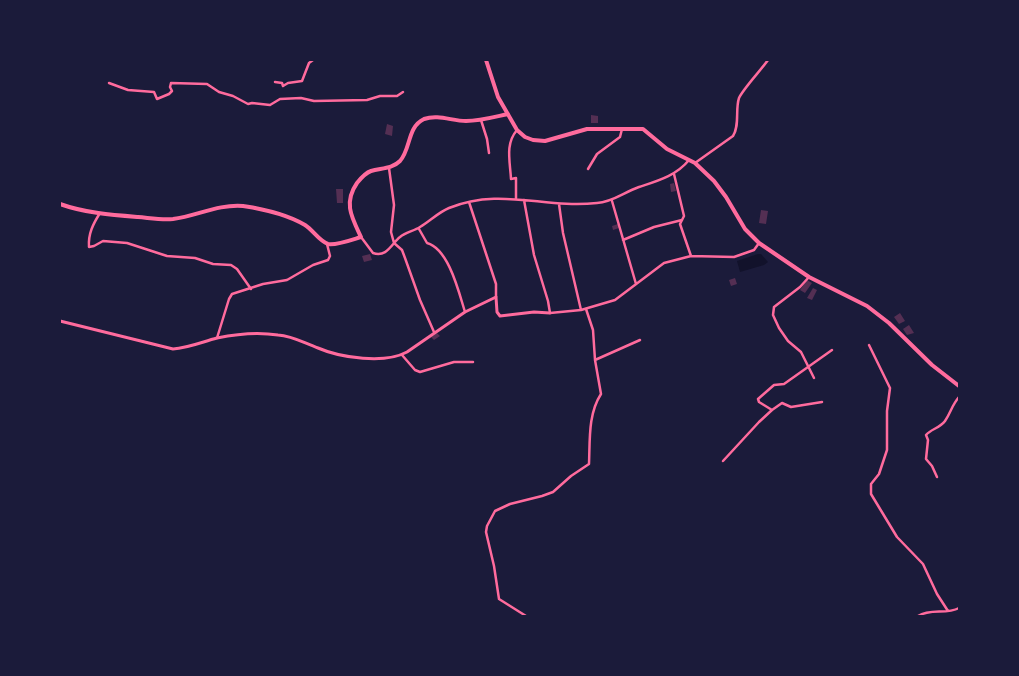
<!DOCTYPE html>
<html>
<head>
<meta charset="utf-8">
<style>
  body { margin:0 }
  #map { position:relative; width:1019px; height:676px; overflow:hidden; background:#1b1b3a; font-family:Lora,serif }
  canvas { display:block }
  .frame { position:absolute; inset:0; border:61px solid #1b1b3a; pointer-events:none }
</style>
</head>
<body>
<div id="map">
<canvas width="1019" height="676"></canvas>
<div class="frame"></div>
</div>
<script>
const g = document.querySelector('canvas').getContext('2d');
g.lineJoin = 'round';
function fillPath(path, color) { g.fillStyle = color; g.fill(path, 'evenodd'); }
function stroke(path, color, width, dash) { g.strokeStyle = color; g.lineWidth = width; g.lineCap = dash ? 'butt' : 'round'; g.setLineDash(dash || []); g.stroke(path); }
fillPath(new Path2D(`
  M758,254H761L768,262L764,265L740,272L737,261Z`), '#12122b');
fillPath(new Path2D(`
  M591,115L598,116V123H591Z
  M387,124L393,126L392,136L385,134Z
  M674,183L676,191L671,192L670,184Z
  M336,189H343V203H337Z
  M761,210L768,211L766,224L759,223Z
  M618,224L619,228L613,230L612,226Z
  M370,254L372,260L364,262L362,256Z
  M735,278L737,284L731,286L729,280Z
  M807,280L812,283L805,293L800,290Z
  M813,288L817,290L812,300L807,298Z
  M900,313L905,321L899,324L894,317Z
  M909,325L914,333L907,335L903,329Z
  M437,333L440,336L434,340L431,337Z`), '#542f53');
stroke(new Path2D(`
  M275,82L282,83L283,86L288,83L302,81L309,63L313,60
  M109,83L128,90L154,92L157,99L169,94L172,91L170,87L171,83L207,84L219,92L233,96L248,104L252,103L270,105L280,99L301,98L314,101L367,100L380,96H397L403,92
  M481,120L487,139L489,153
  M695,163L733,136C740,125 735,110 739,98C743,89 761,70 768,60
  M389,168L394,205L391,232L394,243L402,250L405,258L420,300L434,332
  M588,169L597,154L620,137L622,129
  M674,174L684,216L680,224L691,256
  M516,199V178L511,179C510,161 505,144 517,130
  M524,200L534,255L548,301L550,313L581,310L615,300L664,263L691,256L734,257L754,250L759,243
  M612,201L636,284
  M469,202L496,284V297
  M559,204L563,233L581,310
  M100,213C93,224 88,234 89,247L94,246L103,241L127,243L167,256L195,258L213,264L231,265L237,269L251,289
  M419,229L427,243C449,249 459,293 465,312
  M361,237L373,253C387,258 392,243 400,237C406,232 414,231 420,227C430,221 439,212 449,208C501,187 544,209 597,203C613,202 624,192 639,187C657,181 676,176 689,160
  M623,240L654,227L682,220
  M809,277L800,287L774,307L773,315L779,328L788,341L801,352L814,378
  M217,338L229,299L232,294L263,284L287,280L313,265L328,260L330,256L327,244
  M869,345L890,388L887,411V450L879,474L871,484V494L897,537L923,564L937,594L948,611
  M402,355L415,370L420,372L454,362H473
  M595,360L640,340
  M822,402L791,407L782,403L772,410L759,402L758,399L774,385L784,384L832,350
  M723,461L759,422L772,410
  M937,477L932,466L926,459L928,440L926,435C931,429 940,428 945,421C951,412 952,405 959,397
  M526,616L499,599L494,566L486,532L487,526L495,511L510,504L542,496L553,492L571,476L589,464C590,440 588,414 601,394L595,360L593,330L586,309
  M918,616C931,608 946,615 959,608`), '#ff6b9d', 2.5);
stroke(new Path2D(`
  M60,321L173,349C188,348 202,342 217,338C236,334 259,332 278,335C293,336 304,343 318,348C341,358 385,364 407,352L465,312L496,297L497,312L500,316L534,312L550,313`), '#ff6b9d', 3);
stroke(new Path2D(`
  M486,60L498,97L517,130L525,137L533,140L545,141L587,129H643L667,149L695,163L714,181L726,197L745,229L759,243L809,277L867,306L889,323L932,365L959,386
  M60,204C85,213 112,215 138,217C150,218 161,220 173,219C197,216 218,204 243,206C263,209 288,215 305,225C313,230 319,241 328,244C335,246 354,239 361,237C352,218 343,203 357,183C361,178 365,173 371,171C381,168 392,169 400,161C411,149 407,127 424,119C438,114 452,121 466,121C480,121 494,117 508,114`), '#ff6b9d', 4);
</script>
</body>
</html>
